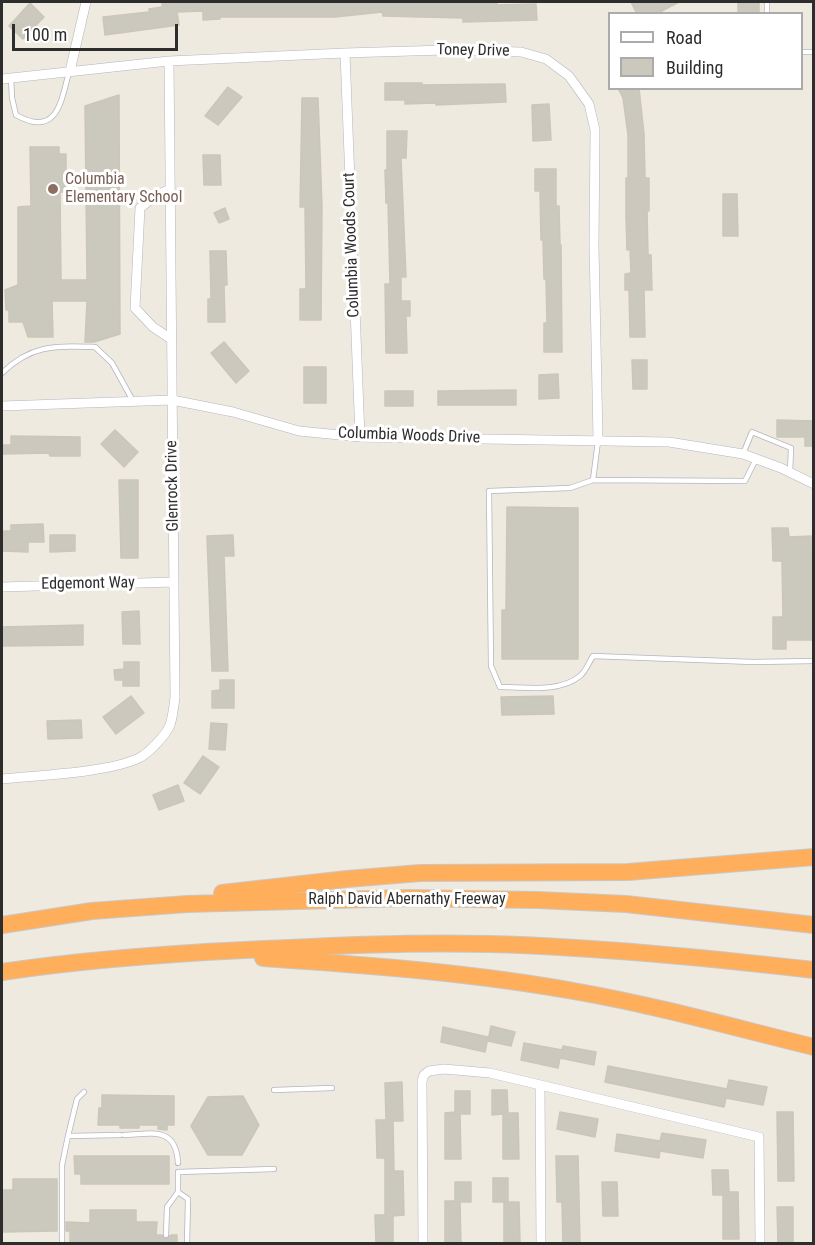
<!DOCTYPE html>
<html>
<head>
<meta charset="utf-8">
<style>
  body { margin:0 }
  #map { position:relative; width:815px; height:1245px; overflow:hidden; background:#efeadf; font-family:"Roboto Condensed",sans-serif }
  canvas { display:block }
  .frame { position:absolute; inset:0; border:3px solid #2d2d2d; pointer-events:none }
  .legend { position:absolute; left:608px; top:12px; width:195px; height:78px; box-sizing:border-box; background:#fff; border:2px solid #ababab; margin:0; padding:8px 10px; list-style:none; font-size:18px; color:#2d2d2d }
  .legend li { display:flex; align-items:center; gap:12px; height:30px }
  .legend b { width:30px; border:2px solid #ababab }
  .scale { position:absolute; left:12px; top:24px; width:166px; height:27px; box-sizing:border-box; border:3px solid #2d2d2d; border-top:0; padding-left:8px; font-size:18px; line-height:21px; white-space:nowrap; color:#2d2d2d; -webkit-text-stroke:4px #fff; paint-order:stroke }
</style>
</head>
<body>
<div id="map">
<canvas width="815" height="1245"></canvas>
<div class="frame"></div>
<ul class="legend">
<li><b style="height:8px;background:#fff"></b>Road</li>
<li><b style="height:16px;background:#cbc8be"></b>Building</li>
</ul>
<div class="scale">100 m</div>
</div>
<script>
const g = document.querySelector('canvas').getContext('2d');
g.lineJoin = 'round';
function fillPath(path, color) { g.fillStyle = color; g.fill(path, 'evenodd'); }
function stroke(path, color, width, dash) { g.strokeStyle = color; g.lineWidth = width; g.lineCap = dash ? 'butt' : 'round'; g.setLineDash(dash || []); g.stroke(path); }
function write(font, color, halo, rows, align = 'center') {
  g.font = font + ' "Roboto Condensed",sans-serif'; g.lineWidth = 6; g.setLineDash([]); g.textBaseline = 'middle'; g.strokeStyle = halo; g.fillStyle = color; for (const [text, x, y, turn = 0] of rows) {
    g.save(); g.translate(x, y); g.rotate((+turn || 0) * Math.PI / 180); g.textAlign = isNaN(turn) ? turn : align; if (halo) g.strokeText(text, 0, 0); g.fillText(text, 0, 0); g.restore();
  }
}
const building = new Path2D(`
  M162,2H497V5L536,4L537,20L463,22V18L383,16L382,12L335,17H220V19L203,20V11L177,12L179,25L105,35L103,17L149,12V9L162,7Z
  M631,2H679L656,14H637Z
  M738,2H759V14H738Z
  M30,3L44,17L23,39L9,26Z
  M385,83H422V85L505,84L506,102L436,105V103L405,104V100H385Z
  M228,87L242,97L218,125L205,116Z
  M618,88H639L644,134L645,178H649V211H647L648,255H651L652,290H644L645,337H630L629,290H625V274L631,273L630,249L627,250L626,217V178H628V135L623,98Z
  M119,95L120,334L94,342H85L87,301H52L53,337H28L23,322H9V310H6L5,290L18,285V207L31,206L30,147H59V154H66V192H60L61,280H87L85,106Z
  M302,98H318L322,206L321,320H300V289H306L305,207H300Z
  M549,104L551,140L533,141L532,105Z
  M387,131H407L406,158H401L406,277H401V301H410V316H406L407,353H386L385,284H390L388,203H386L385,170H387Z
  M203,155H220L221,185H204Z
  M535,169H556V206H559L560,245H561L562,352H544V323H547L546,279H544L543,240H541L540,191H535Z
  M723,194H737L738,236H723Z
  M225,208L229,219L219,223L214,213Z
  M210,251H226L227,285H224L225,322H208V299H211Z
  M224,342L249,371L236,383L211,353Z
  M632,360H647V389H633Z
  M304,367H326V403H304Z
  M558,374L559,398L539,399V375Z
  M516,390V405H438V391Z
  M385,391H413V406H385Z
  M777,420L813,421V446H805V437H777Z
  M115,430L138,452L124,467L101,444Z
  M11,436L80,437V456H50L49,453L2,454V445H11Z
  M119,480H138V558H121Z
  M507,507L578,508V659H502V610H506Z
  M43,524L44,542H28V552L2,551V531H11V525Z
  M772,528H788L789,537L811,536L812,640H786V649H773V617H783L782,561H773Z
  M50,535H75V551L50,552Z
  M233,535L234,556H224L228,671H212L207,536Z
  M139,611L140,644H123L122,612Z
  M83,625V645L2,646V627Z
  M124,662H139V686H123V680H115L114,670L124,669Z
  M220,680H234V708H212V691L220,690Z
  M131,696L144,713L116,734L103,717Z
  M553,696L554,714L502,715L501,697Z
  M81,720L82,738L48,739L47,721Z
  M211,723L227,724L225,750L209,749Z
  M203,756L219,767L200,794L184,783Z
  M178,785L184,801L159,810L153,795Z
  M491,1026L515,1032L511,1046L488,1041Z
  M443,1027L488,1037L485,1052L441,1042Z
  M524,1043L562,1050L563,1046L596,1052L594,1065L560,1058L558,1068L521,1060Z
  M608,1066L727,1089L729,1080L767,1087L763,1105L726,1098L724,1107L605,1082Z
  M402,1082L403,1121H393L394,1171H403L404,1215L393,1216V1244H376L375,1215H385V1158H377L376,1120H386L385,1083Z
  M492,1090H507L508,1113H518L519,1159H503V1114L492,1115Z
  M455,1091H470V1114H460L461,1159H445V1113L455,1112Z
  M102,1095L174,1096V1125H167V1130L158,1129V1125H139V1128H120V1125H98L99,1108H102Z
  M243,1096L259,1125L242,1155H208L191,1126L208,1097Z
  M560,1112L598,1119L595,1137L557,1129Z
  M777,1112H793L794,1181H778Z
  M662,1133L706,1140L703,1158L660,1151L659,1158L615,1151L617,1134L660,1141Z
  M74,1156H169V1184H81V1174H75Z
  M556,1156H578L580,1244H563L562,1202H557Z
  M712,1170H728L729,1192H738L739,1239H723V1195H713Z
  M493,1178H508V1202H519L520,1244H504V1202H493Z
  M13,1179H57V1231L3,1232L2,1190H13Z
  M455,1182H471V1202H460L461,1244H445V1201H455Z
  M602,1182H617L618,1216H603Z
  M777,1207H793V1244H778Z
  M90,1210H136V1222H157L156,1235H162L163,1238L166,1239L171,1235H177V1244H70V1231H66V1222L90,1223Z`);
fillPath(building, '#cbc8be');
stroke(building, '#cbc6b8', 1.5);
const lane = new Path2D(`
  M767,14V2
  M802,52H814
  M11,78L12,98L16,115C57,138 61,102 69,72
  M2,373C32,344 56,346 95,347L112,363L133,401
  M743,454L752,432L791,448L790,473
  M756,459L745,481L593,480L570,488L489,491L491,666L500,687C525,687 559,693 580,676C586,671 589,662 593,656L753,662L814,661
  M593,480L598,441
  M274,1090L332,1088
  M124,1135C152,1134 176,1126 178,1163
  M68,1136L77,1099L84,1092
  M178,1192L188,1199L187,1244
  M166,1235L167,1207L178,1192V1172L274,1169
  M62,1244V1165L68,1136L120,1135`);
const street = new Path2D(`
  M345,53L360,437
  M70,71L86,2
  M2,79L169,61L345,53L445,50L521,52L546,59L569,76L589,104L595,130L594,246L598,439
  M170,189L155,196L140,208L135,308L153,327L171,339
  M2,406L172,400L233,412L299,431L360,437L669,442L743,454L781,468L814,484
  M2,587L174,582
  M2,779C38,775 107,773 139,758C149,753 166,735 170,725C173,716 174,706 175,697L169,61
  M540,1086L541,1244
  M423,1244L422,1081L424,1075L429,1071L444,1069L490,1073L759,1137L760,1244`);
const highway = new Path2D(`
  M222,893L347,879L420,873L628,872L814,857
  M2,925L92,911L187,904L407,898L537,900L626,904L814,925
  M263,958C368,965 475,973 579,992C658,1006 736,1028 814,1047
  M2,972C82,960 163,954 245,950C326,946 407,942 489,944C598,947 706,958 814,970`);
stroke(lane, '#b3b5c1', 6);
stroke(street, '#b3b5c1', 10);
stroke(highway, '#c8c8c8', 18);
stroke(lane, '#fff', 4.5);
stroke(street, '#fff', 9);
stroke(highway, '#ffae5b', 16);
for (const [x, y, r, color] of [
  [53,189,6,"#8d6e63"]
]) { const dot = new Path2D(); dot.arc(x, y, r, 0, 2 * Math.PI); g.fillStyle = color; g.fill(dot); stroke(dot, '#fff', 2); }
write('16px', '#2d2d2d', '#fff', [
  ["Toney Drive",473,51,1],
  ["Columbia Woods Court",352,245,-92],
  ["Columbia Woods Drive",409,436,2],
  ["Glenrock Drive",173,486,-91],
  ["Edgemont Way",88,584,-1],
  ["Ralph David Abernathy Freeway",407,900]
]);
write('16px', '#785e54', '#fff', [
  ["Columbia",65,180],
  ["Elementary School",65,198]
], 'left');
</script>
</body>
</html>
